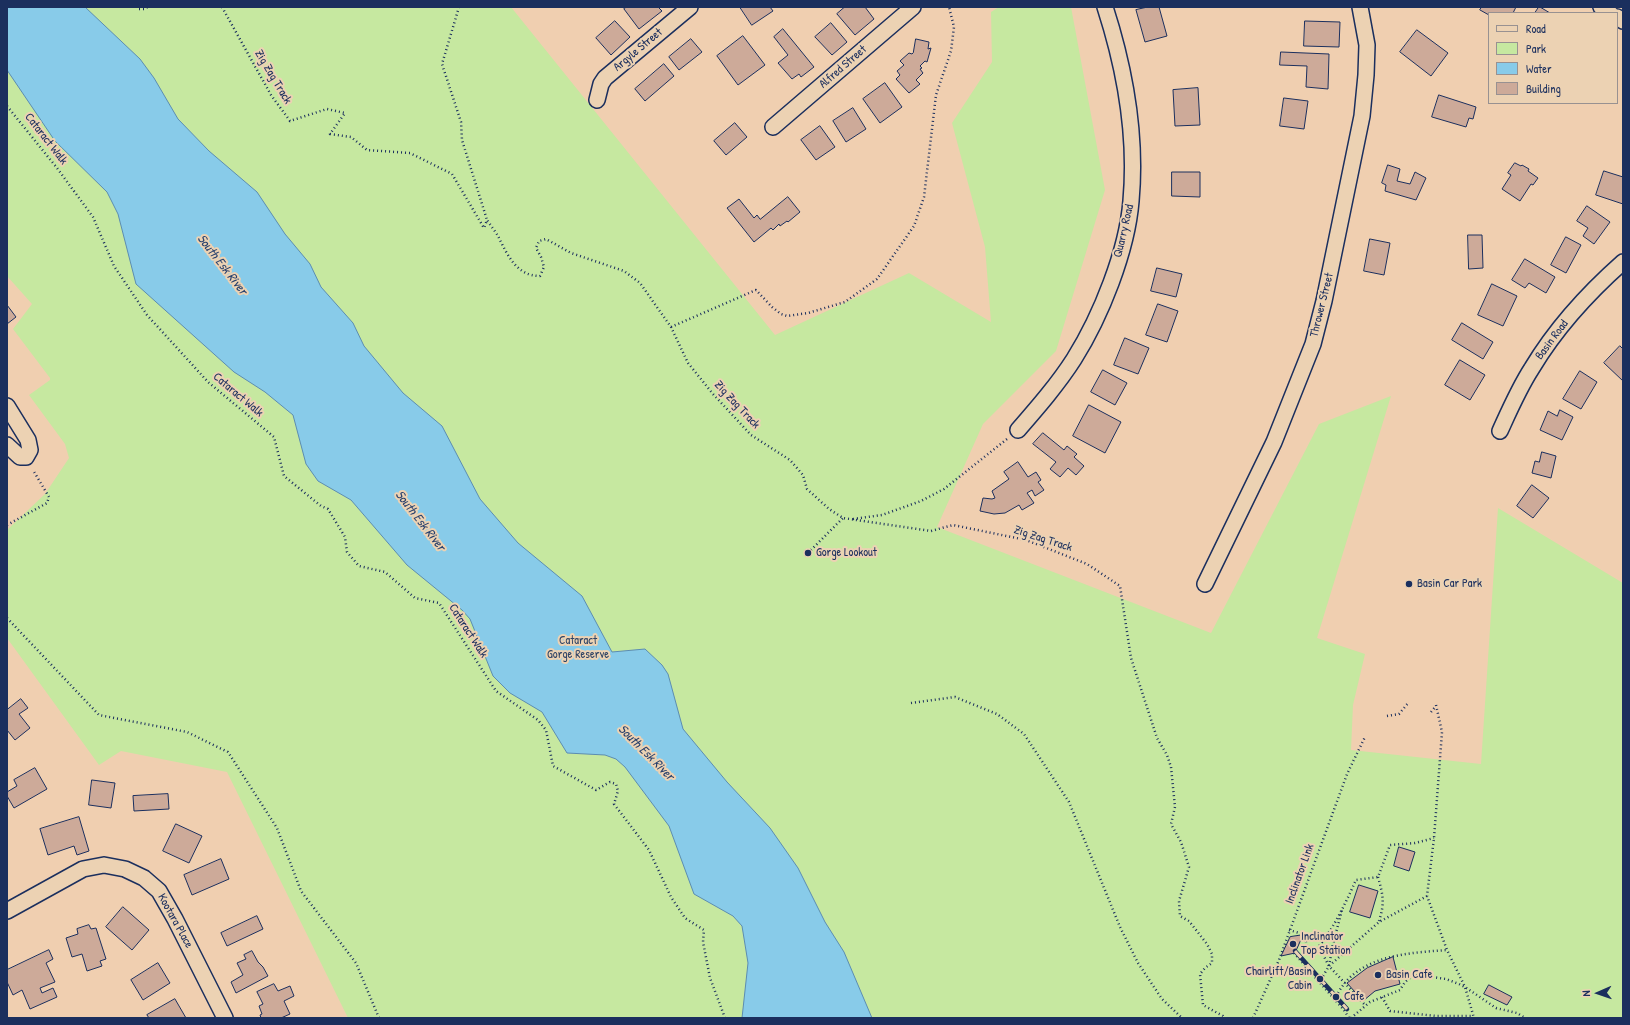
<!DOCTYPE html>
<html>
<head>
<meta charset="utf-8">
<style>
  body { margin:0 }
  #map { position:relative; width:1630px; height:1025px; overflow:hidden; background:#f0cfb0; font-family:"Patrick Hand",sans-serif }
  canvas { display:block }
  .frame { position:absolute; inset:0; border:8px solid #1b2f5e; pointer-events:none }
  .legend { position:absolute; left:1488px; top:12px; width:130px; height:92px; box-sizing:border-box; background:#ecd2b3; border:1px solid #989191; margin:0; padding:5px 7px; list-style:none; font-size:12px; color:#1b2f5e }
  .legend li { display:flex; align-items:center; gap:8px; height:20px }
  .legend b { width:20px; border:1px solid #989191 }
  .north { position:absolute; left:1578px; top:973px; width:40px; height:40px; -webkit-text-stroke:3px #ecd2b3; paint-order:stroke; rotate:268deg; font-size:11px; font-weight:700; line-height:16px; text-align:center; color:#1b2f5e }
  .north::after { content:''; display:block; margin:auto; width:14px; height:18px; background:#1b2f5e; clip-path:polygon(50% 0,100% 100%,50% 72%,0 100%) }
</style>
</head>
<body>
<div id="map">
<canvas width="1630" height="1025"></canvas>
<div class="frame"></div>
<ul class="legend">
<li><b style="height:5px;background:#ecd2b3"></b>Road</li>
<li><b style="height:11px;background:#c6e8a0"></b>Park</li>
<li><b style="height:11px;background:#88cbe9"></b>Water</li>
<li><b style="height:11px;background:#cdaa99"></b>Building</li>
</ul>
<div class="north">N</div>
</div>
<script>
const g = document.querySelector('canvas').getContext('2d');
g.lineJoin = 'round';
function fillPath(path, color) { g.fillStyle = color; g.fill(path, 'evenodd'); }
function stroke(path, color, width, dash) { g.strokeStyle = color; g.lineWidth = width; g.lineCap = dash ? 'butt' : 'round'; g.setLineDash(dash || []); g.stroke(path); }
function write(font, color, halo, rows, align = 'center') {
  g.font = font + ' "Patrick Hand",sans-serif'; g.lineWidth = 4; g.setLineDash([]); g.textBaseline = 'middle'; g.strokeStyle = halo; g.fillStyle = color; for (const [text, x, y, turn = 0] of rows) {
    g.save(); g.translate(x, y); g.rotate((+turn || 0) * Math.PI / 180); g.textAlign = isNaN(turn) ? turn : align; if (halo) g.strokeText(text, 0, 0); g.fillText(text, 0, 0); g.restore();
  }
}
fillPath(new Path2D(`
  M7,7H511L775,335L909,273L991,322L985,247L952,123L992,62L991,12L999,7H1071L1105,190L1056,351L983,424L937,527L1211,633L1319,424L1391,396L1317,638L1365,654L1353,705L1351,750L1481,764L1498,508L1623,583V1018H348L227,772L121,751L99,765L7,638V530L45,494L69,458L65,444L29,395L50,380V378L13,329L32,304L7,276Z`), '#c6e8a0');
const water = new Path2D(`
  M7,7H85L140,59L154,78L178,119L209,151L257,192L285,234L310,264L321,287L353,323L364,346L403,393L442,426L480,499L518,543L582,596L612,652L645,649L662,665L668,674L683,729L727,782L770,828L798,868L825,922L844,952L872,1018H742L748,963L742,926L733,916L694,894L669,826L625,767L616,759L605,755L567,753L542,712L510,693L493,676L470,619L462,610L407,565L351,500L318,481L306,464L293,415L265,392L234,372L136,284L118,214L107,192L55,141L7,70Z`);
fillPath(water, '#88cbe9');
stroke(water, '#5c8db1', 1);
const building = new Path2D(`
  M627,7H658L662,11L639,29L624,9Z
  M740,7H770L773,11L752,25Z
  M845,7H865L874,19L855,35L837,14Z
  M1148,7H1159L1167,36L1145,42L1136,10Z
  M1482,7H1516L1513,13H1489V15L1480,10Z
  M1539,7H1540L1550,13H1535Z
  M615,21L630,37L611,55L596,38Z
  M1305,21L1340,22L1339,47L1304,46Z
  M831,23L847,42L832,55L815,37Z
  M783,29L814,67L801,77L799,74L792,79L778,63L788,55L774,37Z
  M1417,30L1448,53L1431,76L1400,52Z
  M743,36L765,65L738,85L717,56Z
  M691,39L702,52L679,70L669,57Z
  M916,39L929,42L928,49L931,48L927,62L925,61L920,66L922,68L920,69L923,73L916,80L920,84L909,93L896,79L900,75L897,71L904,65L900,61L909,53L912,54L913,53Z
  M1281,52L1329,54L1328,89L1306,87L1307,66L1280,65Z
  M664,64L674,76L645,101L635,89Z
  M885,83L902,107L880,123L863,99Z
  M1198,88L1200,125L1175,126L1173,90Z
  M1439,95L1476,107L1473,119L1469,118L1466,127L1432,117Z
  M1284,98L1308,101L1304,129L1280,126Z
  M853,108L866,129L846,142L833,121Z
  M735,123L747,137L726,155L714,141Z
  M820,126L835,147L816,160L801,140Z
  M1515,163L1521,166L1522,165L1529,169L1528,171L1538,178L1533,185L1531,184L1520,201L1502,189L1511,175L1508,173Z
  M1388,165L1400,169L1397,181L1410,184L1415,172L1426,178L1416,200L1385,191L1386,185L1382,183Z
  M1604,171L1623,177V204L1596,195Z
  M1172,172H1200V197L1172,196Z
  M788,197L800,212L788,222L787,221L780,226L779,224L773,230L771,228L754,242L727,208L739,199L754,218L757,215L760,219Z
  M1587,206L1610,222L1594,244L1583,236L1588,228L1577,221Z
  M1468,235H1482L1483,268L1469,269Z
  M1566,237L1581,245L1566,273L1551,265Z
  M1370,239L1390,243L1384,275L1364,271Z
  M1525,259L1555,277L1546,293L1529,283L1525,288L1512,280Z
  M1157,268L1182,274L1176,297L1151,291Z
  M1492,284L1517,296L1503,326L1478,315Z
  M1158,304L1178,311L1167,342L1146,335Z
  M7,305L16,317L7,324Z
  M1462,323L1493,342L1483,359L1452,340Z
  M1125,338L1149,348L1138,374L1114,365Z
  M1620,346L1623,349V381L1604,363Z
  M1460,360L1485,375L1470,400L1445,385Z
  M1103,370L1127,383L1115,405L1091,392Z
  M1580,371L1597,382L1581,409L1563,399Z
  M1089,405L1121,422L1105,453L1073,436Z
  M1560,410L1573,417L1562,440L1540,430L1548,411L1557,416Z
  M1043,433L1064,450L1067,446L1077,454L1074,457L1084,466L1076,475L1068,468L1060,477L1050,469L1056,462L1033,444Z
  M1542,452L1556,456L1551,478L1532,473L1535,461L1539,462Z
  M1018,462L1028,477L1036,472L1041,480L1038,482L1044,490L1035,496L1032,490L1027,493L1034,503L1022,510L1019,505L1005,513L994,514L980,511L983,498L992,499L995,498L992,491L1009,479L1004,472Z
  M1532,485L1549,498L1533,518L1517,506Z
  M21,699L28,708L19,714L30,728L15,740L7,730V710Z
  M35,768L47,789L14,808L7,796V792L17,786L14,780Z
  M92,780L115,783L111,808L89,805Z
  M168,794L169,809L134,811L133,796Z
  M79,817L89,851L77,855L74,846L48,855L40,829Z
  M176,824L202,836L189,863L163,851Z
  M1399,847L1415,852L1409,871L1394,866Z
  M221,859L229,879L192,895L184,875Z
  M1359,885L1378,891L1370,918L1350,912Z
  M123,907L149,930L132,950L106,927Z
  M257,916L263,929L227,946L221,933Z
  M89,925L91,929L96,928L106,959L100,961L102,966L87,971L82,954L72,957L66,938L78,934L77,929Z
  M1303,935L1295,953L1281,956L1290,937Z
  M49,950L53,959L46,963L55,982L40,988L42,993L53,988L57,997L30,1009L22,990L13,995L7,982V970Z
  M252,951L258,962L263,967L268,976L236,993L231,982L243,975L237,963L246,959L244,955Z
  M1393,957L1400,984L1375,991L1363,1001L1347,983L1367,968Z
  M158,963L170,983L143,1000L131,980Z
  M274,984L278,991L290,986L294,996L284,1001L290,1014L281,1018H261L260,1015L262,1014L259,1006L263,1004L257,992Z
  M1489,985L1512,997L1507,1005L1484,994Z
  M175,999L186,1018H149L147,1015Z`);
fillPath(building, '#cdaa99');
stroke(building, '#1b2f5e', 1);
const minor = new Path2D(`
  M1601,7L1610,13
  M1617,17L1623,21
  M597,100L601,84L605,78L690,7
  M773,127L913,7
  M7,406L28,440L30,450L26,457H20L7,445
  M1018,430C1038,407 1058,384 1074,359C1101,316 1127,251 1131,201C1137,135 1125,69 1105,7
  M1500,431C1510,409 1519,388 1532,368C1556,328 1588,293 1623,262
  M1205,584L1274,442L1313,344L1324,301L1362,116L1366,75L1367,45L1360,7
  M7,911L83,869L104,865L125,869L144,878L159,891L175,919L225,1018`);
stroke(minor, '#1b2f5e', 18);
stroke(new Path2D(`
  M137,7V9H146L147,7
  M222,7L271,95L290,121L327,109L345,113L330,134L351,137L367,150L410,153L452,174L484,228L487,220C491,226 495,231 498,236C507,254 516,276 540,276L544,267L541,257L536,248L539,241L546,239L571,253L624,271L640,283L671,327L688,363L713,394L751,435L790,460L803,475L807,489L829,509L843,518L931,531L953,525L1026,540L1087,564L1120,586L1131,658L1157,738L1167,755L1171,767L1175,807L1171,824L1181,842L1189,867L1179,901L1180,916L1189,921L1207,944L1212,954V963L1205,968L1200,974L1203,1005L1223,1016L1224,1018
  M459,7L442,64L461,122L462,140L487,220
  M7,106L57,168L93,217L114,266L147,315L208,382L274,437L284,476L321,506L328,509L345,537L347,552L359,566L385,572L415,598L439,603L496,691L538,720L546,730L553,766L596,790L610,782L616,784L618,791L614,804L649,850L671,897L685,918L704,930L703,942L710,978L725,1018
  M671,327L756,290L772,307L781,314L787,316L808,313L845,302L877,279L914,226L924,197L936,95L951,51L954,27L949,7
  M853,519L882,515L921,501L944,489L1007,439
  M7,525L47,503L49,497L33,470
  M808,553L843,518
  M7,618L99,715L187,732L228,752L277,828L301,891L356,963L379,1018
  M911,703L955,697L997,714L1024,734L1069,802L1120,927L1138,963L1162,999L1182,1018
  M1436,705L1442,732L1434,838L1427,896L1447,950L1465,987L1474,1018
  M1431,712L1436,706
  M1387,716L1399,714L1409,702
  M1378,877C1383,895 1385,903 1379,921
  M1289,930L1306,935V945L1313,953C1332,933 1345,904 1356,880L1378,877L1390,845L1415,843L1434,838
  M1319,947L1329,966L1366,1006
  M1294,953L1344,1010L1349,1018
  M1329,966L1333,944L1342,910
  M1323,976L1329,966L1379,922L1427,896
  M1338,993C1359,955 1408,953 1447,950
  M1382,997L1390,1011L1436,1016H1473
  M1253,1018L1279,960L1347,774L1365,737
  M1351,1018L1370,1002L1400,990L1405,982L1411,977L1418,975L1446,979L1459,984L1465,987L1496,1008L1517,1013L1525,1018`), '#1b2f5e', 2.5, [1, 3]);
stroke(minor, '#ecd2b3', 15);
const rail = new Path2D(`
  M1295,951L1347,1009`);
stroke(rail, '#1b2f5e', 4.5);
stroke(rail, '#ecd2b3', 3, [9]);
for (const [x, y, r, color] of [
  [808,553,4,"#1b2f5e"],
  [1409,584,4,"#1b2f5e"],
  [1293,944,4,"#1b2f5e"],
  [1378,975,4,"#1b2f5e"],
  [1320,979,4,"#1b2f5e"],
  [1336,997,4,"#1b2f5e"]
]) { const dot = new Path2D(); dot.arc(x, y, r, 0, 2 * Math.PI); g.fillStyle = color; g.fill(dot); stroke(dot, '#ecd2b3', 1.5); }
write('12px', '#1b2f5e', '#ecd2b3', [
  ["Argyle Street",638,50,-40],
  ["Alfred Street",843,67,-41],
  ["Zig Zag Track",273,77,59],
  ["Cataract Walk",46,139,52],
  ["Quarry Road",1124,231,-77],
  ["Thrower Street",1322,305,-76],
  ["Basin Road",1552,340,-53],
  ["Cataract Walk",238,395,40],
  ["Zig Zag Track",737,405,47],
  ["Zig Zag Track",1043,539,18],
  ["Cataract Walk",468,631,57],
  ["Inclinator Link",1300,874,-70],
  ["Kootara Place",175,921,61]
]);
write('12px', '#1b2f5e', '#ecd2b3', [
  ["Gorge Lookout",816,553],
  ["Basin Car Park",1417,584],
  ["Inclinator",1301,937],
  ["Top Station",1301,951],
  ["Chairlift/Basin",1312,972,"right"],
  ["Cabin",1312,986,"right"],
  ["Basin Cafe",1386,975],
  ["Cafe",1344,997]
], 'left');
write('12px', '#2c4265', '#ecd2b3', [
  ["Cataract",578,641],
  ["Gorge Reserve",578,655]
]);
write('italic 13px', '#263f6c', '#ecd2b3', [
  ["South Esk River",222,265,52],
  ["South Esk River",420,521,52],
  ["South Esk River",646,753,45]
]);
</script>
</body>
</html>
